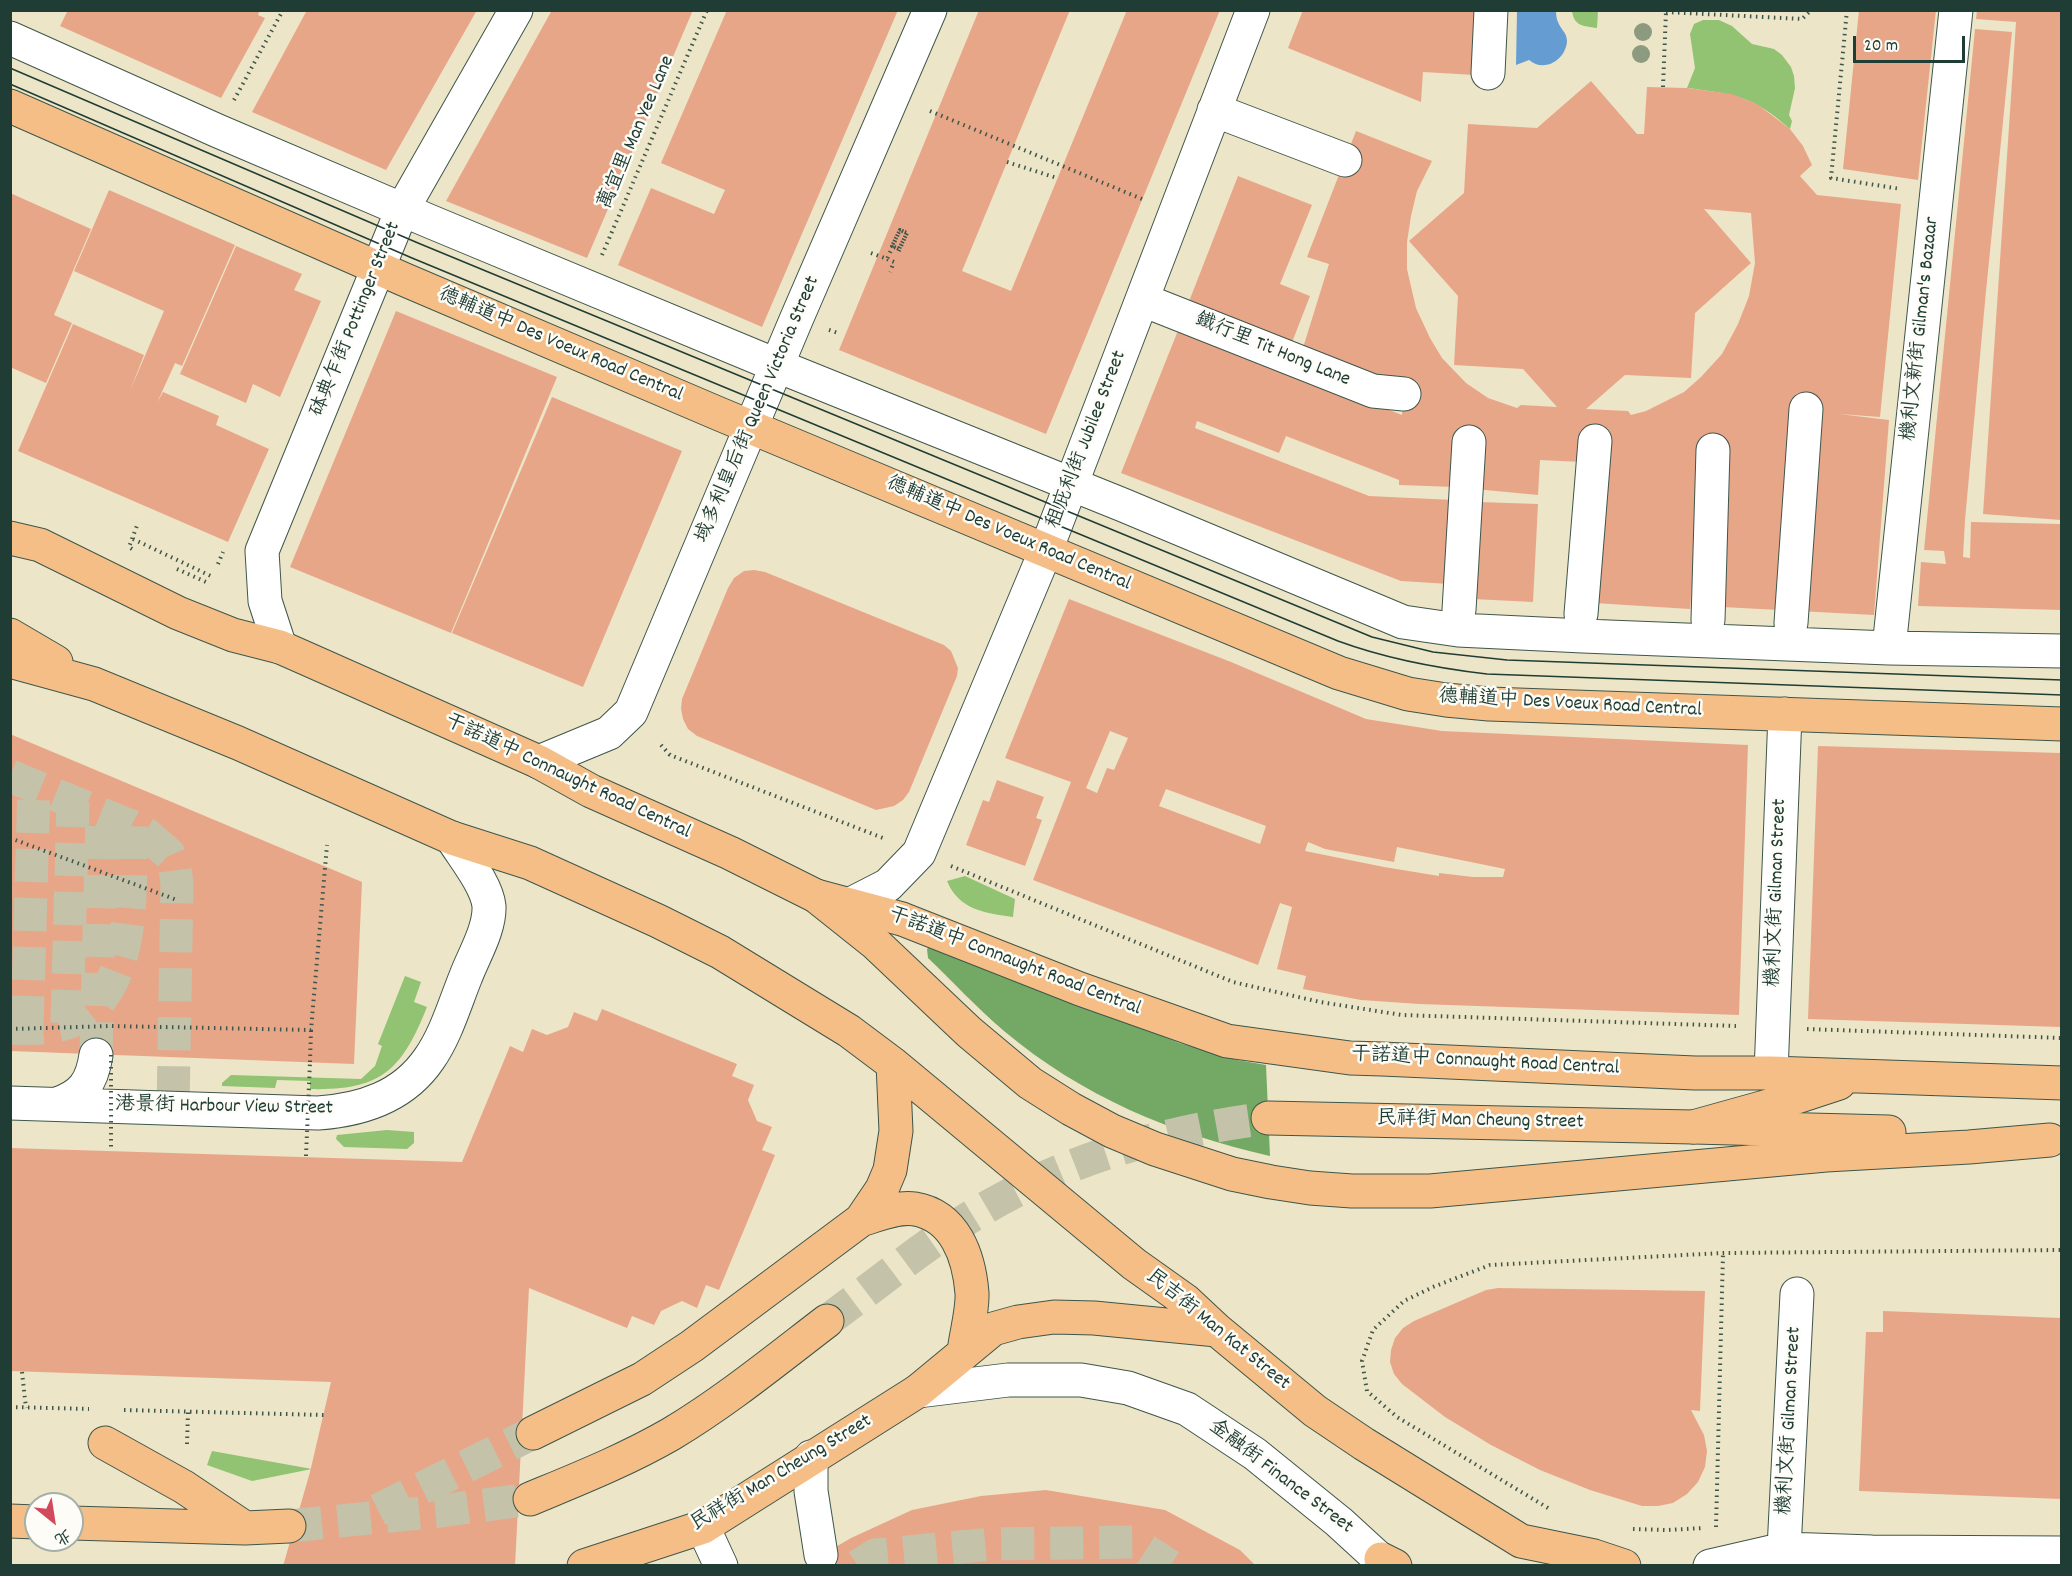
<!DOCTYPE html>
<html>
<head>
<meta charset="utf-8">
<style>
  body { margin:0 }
  #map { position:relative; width:2072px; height:1576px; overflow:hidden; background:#ede5c7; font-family:Dekko,"LXGW WenKai TC",sans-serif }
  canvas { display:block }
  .frame { position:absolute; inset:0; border:12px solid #1f3d34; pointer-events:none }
  .north { position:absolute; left:24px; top:1492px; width:60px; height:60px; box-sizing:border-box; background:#fdfcf7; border:2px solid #a4b0a9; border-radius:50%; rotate:150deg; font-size:16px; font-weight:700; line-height:24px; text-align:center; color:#1f3d34 }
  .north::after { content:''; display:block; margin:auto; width:21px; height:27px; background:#d1495b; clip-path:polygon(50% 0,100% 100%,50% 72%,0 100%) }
  .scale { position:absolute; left:1853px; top:36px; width:112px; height:27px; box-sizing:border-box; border:3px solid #1f3d34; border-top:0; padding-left:8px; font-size:18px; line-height:21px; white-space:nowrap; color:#1f3d34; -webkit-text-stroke:4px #fdfcf7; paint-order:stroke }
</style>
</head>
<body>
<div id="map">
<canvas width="2072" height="1576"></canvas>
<div class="frame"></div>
<div class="north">北</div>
<div class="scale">20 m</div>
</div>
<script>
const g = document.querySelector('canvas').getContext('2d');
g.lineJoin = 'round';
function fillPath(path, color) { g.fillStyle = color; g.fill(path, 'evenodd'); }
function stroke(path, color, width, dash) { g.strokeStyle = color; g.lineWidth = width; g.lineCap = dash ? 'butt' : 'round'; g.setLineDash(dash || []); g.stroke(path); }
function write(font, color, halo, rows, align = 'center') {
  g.font = font + ' Dekko,"LXGW WenKai TC",sans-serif'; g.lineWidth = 5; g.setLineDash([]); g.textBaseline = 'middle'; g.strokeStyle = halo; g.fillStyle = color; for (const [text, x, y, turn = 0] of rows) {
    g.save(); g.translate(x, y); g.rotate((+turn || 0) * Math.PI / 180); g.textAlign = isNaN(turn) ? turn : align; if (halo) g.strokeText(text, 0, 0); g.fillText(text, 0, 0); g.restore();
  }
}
fillPath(new Path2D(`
  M1572,11H1598L1597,28C1583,26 1574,26 1572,11Z
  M1703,20H1719L1732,26L1752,44L1774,49L1782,55L1791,67L1794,76L1795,88L1789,115L1792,121L1790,129C1753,96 1735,94 1687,88L1695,68L1690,34L1694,24Z
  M965,876L1015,899L1013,917C985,913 959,910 947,881Z
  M405,976L421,982L414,1002L427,1007C402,1070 381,1091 310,1089V1081L277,1080L275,1088L222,1086V1083L231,1075L361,1079L375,1066L382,1046L378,1044Z
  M387,1130L414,1132V1143L407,1149L344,1147L336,1139L337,1135Z
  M212,1451L312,1469L252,1481L207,1465Z`), '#91c373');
fillPath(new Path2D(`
  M933,943H942L1179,1043L1237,1060L1266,1065L1270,1156C1170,1133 1083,1097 1004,1031C977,1008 953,982 928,958L927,949Z`), '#74a965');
fillPath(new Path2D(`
  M1517,11H1556C1556,28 1567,30 1567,41C1566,60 1544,73 1529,60L1516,65Z`), '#659dd3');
fillPath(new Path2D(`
  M68,10H260L258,15L265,18L221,98L60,26Z
  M307,10H477L386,170L252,112Z
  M552,10H693L587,258L446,201Z
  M727,10H898L762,327L618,265L651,188L714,214L725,190L661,163Z
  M979,10H1070L962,271L1011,291L1127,10H1220L1046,434L839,350Z
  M1303,10H1478L1475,75L1423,72L1421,102L1288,48Z
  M1859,10H1936L1918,180L1843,169Z
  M1977,10H2061V520L1983,514L2016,22L1976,19Z
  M1975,29L2012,32L1986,291L1965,520L1963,557L1970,558L1971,522L2061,524V610L1918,606L1921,562L1946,564L1944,551L1924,550Z
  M1591,81L1637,134H1644L1647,87L1687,88L1732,94L1757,104L1790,129L1803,146L1812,165L1800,176L1817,195L1901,204L1880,417L1839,414L1889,420L1874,615L1722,607L1703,449L1690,609L1594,603L1581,462L1540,460L1538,495L1454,487L1399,485V480L1286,436L1279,453L1197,421L1195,428L1369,496L1454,500L1449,584L1401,581L1121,473L1179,328L1402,415L1404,394L1376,380L1302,351L1329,264L1307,257L1356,131L1432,161L1417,191L1411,216L1407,242V269L1416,308L1430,338L1442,358L1466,383L1488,398L1517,408L1521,405L1557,407L1523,369L1454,365L1458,296L1409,241L1464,193L1468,124L1537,128ZM1704,209L1751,213L1755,263L1749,296L1738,324L1722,354L1701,377L1684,392L1646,411L1631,415L1628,411L1586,409L1625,375L1691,378L1695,313L1751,263Z
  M1238,176L1312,205L1280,284L1310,296L1291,345L1188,304Z
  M109,190L235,245L182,366L175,363L157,403L163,392L219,416L216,425L269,449L228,542L18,451L73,324L144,355L130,391L164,311L74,271Z
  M10,193L91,229L54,315L72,323L46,383L10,367Z
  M236,246L302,274L294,290L321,301L280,397L253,384L246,403L180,374Z
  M396,311L557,377L451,633L290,567Z
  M552,397L682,451L583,687L452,633Z
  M1479,502L1538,504L1533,602L1473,599Z
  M754,570L765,572L944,645L951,651L958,668L957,676L909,792L903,800L894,806L876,810L697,736L688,729L683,719L681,709L682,699L728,588L734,578L744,571Z
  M1069,599L1231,662L1366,719L1442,731L1748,745L1739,1015L1419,1004L1361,1000L1303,989L1306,976L1277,969L1292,907L1280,903L1258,965L1033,880L1071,782L1005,758ZM1110,731L1128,738L1114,770L1107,768L1097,793L1086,788ZM1166,789L1266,826L1260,844L1159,806ZM1308,842L1325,849L1394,862L1397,847L1505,869L1503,877H1473L1439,873V876L1384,867L1305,851Z
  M10,734L362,882L354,1064L10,1051Z
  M1818,746L2061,753V1027L1808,1019Z
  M997,780L1044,797L1036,818L1042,820L1025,866L966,845L983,800L989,802Z
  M602,1009L737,1064L732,1076L754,1085L748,1100L757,1121L772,1127L762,1150L775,1155L719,1290L706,1285L697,1308L682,1301L661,1311L654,1325L632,1316L627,1328L529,1288L515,1566H283L310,1472L331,1382L10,1371V1148L462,1162L510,1046L523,1052L532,1029L547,1035L568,1027L574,1012L597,1021Z
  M1498,1288L1705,1291L1700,1411L1691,1410L1704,1435L1707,1451L1705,1467L1698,1482L1687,1494L1673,1503L1658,1506H1642L1590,1490L1540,1470L1491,1445L1445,1417L1402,1384L1394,1374L1390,1362L1391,1350L1395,1338L1403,1328L1414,1321L1486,1290Z
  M1883,1311L2061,1318V1499L1859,1491L1866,1332H1883Z
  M1046,1490L1165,1510L1240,1550L1256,1566H803L851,1538L912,1510L981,1496Z`), '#e8a689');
stroke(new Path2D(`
  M10,776L131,826L146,834L169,854L175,868L177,884L173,1108
  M67,1023L73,802
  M10,1028C34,1029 62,1029 82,1016C137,981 130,883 131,826
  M27,1029L34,785
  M96,1055L102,814
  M858,1566L875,1555L992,1544L1133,1542L1170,1566`), '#c4c3aa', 33, [33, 16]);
stroke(new Path2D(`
  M827,1321C885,1278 942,1230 1007,1196C1089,1152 1176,1130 1268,1118
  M378,1510L533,1433
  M289,1526L440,1511L530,1499`), '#c4c3aa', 33, [33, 16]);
const minor = new Path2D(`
  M10,38L218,131L429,221L778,366L1123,505L1403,622L1458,630L1583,636L1889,648L2062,651
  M1488,73L1491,10
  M1214,110L1345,160
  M1143,300L1373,391L1404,394
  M1459,610L1469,442
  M1581,614L1595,441
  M1708,620L1713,450
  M1791,623L1806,409
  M280,647L265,601L262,551L402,210L516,10
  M1889,648L1956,10
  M539,762L609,733L631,712L796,320L930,10
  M851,904L888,885L919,853L1046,550L1253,10
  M1771,1073L1785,714
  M10,1103L318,1113C362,1110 403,1097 429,1059C446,1035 455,1003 466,976C474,955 490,929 489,906C487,885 463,856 452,838
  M57,1104C83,1095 92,1082 96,1055
  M918,1391L1008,1380H1081L1128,1388L1187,1409L1255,1454L1339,1522L1387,1566
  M811,1457V1491L821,1555
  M703,1527L721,1566
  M1784,1549L1797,1294
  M1710,1566L1784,1549L1872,1552L2062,1553`);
const major = new Path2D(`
  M10,106L403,279L717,413L1339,673L1408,694L1446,700L1489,704L2062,724
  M10,635L56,662
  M10,661L94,684L238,743L452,838L530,863L658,921L720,952L849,1031L893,1064L1134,1264L1186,1301L1217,1330L1315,1411L1364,1444L1521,1541L1594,1556L1624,1566
  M816,896L902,919L1080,989L1227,1041L1350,1058L1382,1059L1695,1073H1771L2062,1083
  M1268,1118L1693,1127L1772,1105L1839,1083
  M861,1220C877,1215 898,1206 915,1209C955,1216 969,1256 972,1293C973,1310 966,1334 964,1352
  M533,1433L642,1379L692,1346L861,1220L882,1189L890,1170L896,1131L893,1064
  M105,1443L184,1487L245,1528
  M530,1499C578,1479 626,1460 671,1434C726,1401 776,1360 827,1321
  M10,1521L36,1522
  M72,1523L245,1528L289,1526
  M584,1566L703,1527L918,1391L993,1329L1018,1322L1054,1317L1094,1318L1217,1330`);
const highway = new Path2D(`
  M10,538L40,545L178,613L233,635L280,647L314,662L539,762L591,791L730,853L816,896L875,943L969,1032L1030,1083L1071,1109L1112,1131L1155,1149L1232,1174L1271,1182L1310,1188L1352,1191H1430L1826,1155L1969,1147L2050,1140
  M1693,1127L1889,1132
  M1381,1559L1395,1566`);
stroke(minor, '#3e564a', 35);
stroke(major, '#3e564a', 35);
stroke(highway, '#3e564a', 35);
stroke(new Path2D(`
  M1847,10L1831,178L1901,189
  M1666,12L1802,19L1811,10
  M1663,87L1666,11
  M234,100L283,10
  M930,111L1142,199
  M1007,162L1057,178
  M871,253L887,259L900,230L907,233L899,249L892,246L900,230L907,233L899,249L892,246L900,230L907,233L899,249L892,246L900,230L907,233L897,255
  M602,255L707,10
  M887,259L894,262L890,272
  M829,330L838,333
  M133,539L213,577
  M132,549L129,547L138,523
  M218,564L223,552
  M177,569L206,582
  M661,745L670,755L883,838
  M10,838L177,900
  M951,866L1233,982L1320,1002L1402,1015L1736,1026
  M1807,1029L2062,1038
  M310,1062L311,1030
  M22,1372L26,1408
  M10,1407L89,1409
  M124,1410L324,1415
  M187,1444L188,1412
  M1548,1508L1397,1417L1367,1391L1362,1361L1373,1330L1404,1301L1433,1287L1490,1265L1723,1253L2062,1250
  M1716,1527L1723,1253
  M1633,1529L1667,1530L1704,1528`), '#3e564a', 4, [1.5, 4.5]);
stroke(minor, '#fff', 33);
stroke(major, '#f6be87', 33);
stroke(highway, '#f6be87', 33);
stroke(new Path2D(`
  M10,68L418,243L1372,637L1433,652L1507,660L2062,680
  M10,84L412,258L1338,641C1387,659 1435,668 1487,674L2062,695`), '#1f3d34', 1.5);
stroke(new Path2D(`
  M10,1029L111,1026L311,1030L327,845
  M111,1055V1151
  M306,1156L310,1062`), '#3e564a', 4, [1.5, 4.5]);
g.fillStyle = '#8c9b7f';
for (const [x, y] of [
  [1643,32],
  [1641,54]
]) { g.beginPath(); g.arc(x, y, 9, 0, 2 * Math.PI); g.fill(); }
write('20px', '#1f3d34', '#fdfcf7', [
  ["萬宜里 Man Yee Lane",638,133,-67],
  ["砵典乍街 Pottinger Street",357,320,-68],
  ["機利文新街 Gilman's Bazaar",1922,329,-84],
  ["德輔道中 Des Voeux Road Central",560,346,23],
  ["鐵行里 Tit Hong Lane",1272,351,22],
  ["域多利皇后街 Queen Victoria Street",759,410,-67],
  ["租庇利街 Jubilee Street",1088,440,-69],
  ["德輔道中 Des Voeux Road Central",1008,535,23],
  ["德輔道中 Des Voeux Road Central",1570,705,3],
  ["干諾道中 Connaught Road Central",567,778,25],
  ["機利文街 Gilman Street",1778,893,-88],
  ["干諾道中 Connaught Road Central",1014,963,21],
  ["干諾道中 Connaught Road Central",1485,1063,3],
  ["港景街 Harbour View Street",224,1108,1],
  ["民祥街 Man Cheung Street",1480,1122,1],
  ["民吉街 Man Kat Street",1217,1331,39],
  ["機利文街 Gilman Street",1791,1421,-87],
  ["民祥街 Man Cheung Street",782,1474,-31],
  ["金融街 Finance Street",1280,1478,37]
]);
</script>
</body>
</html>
